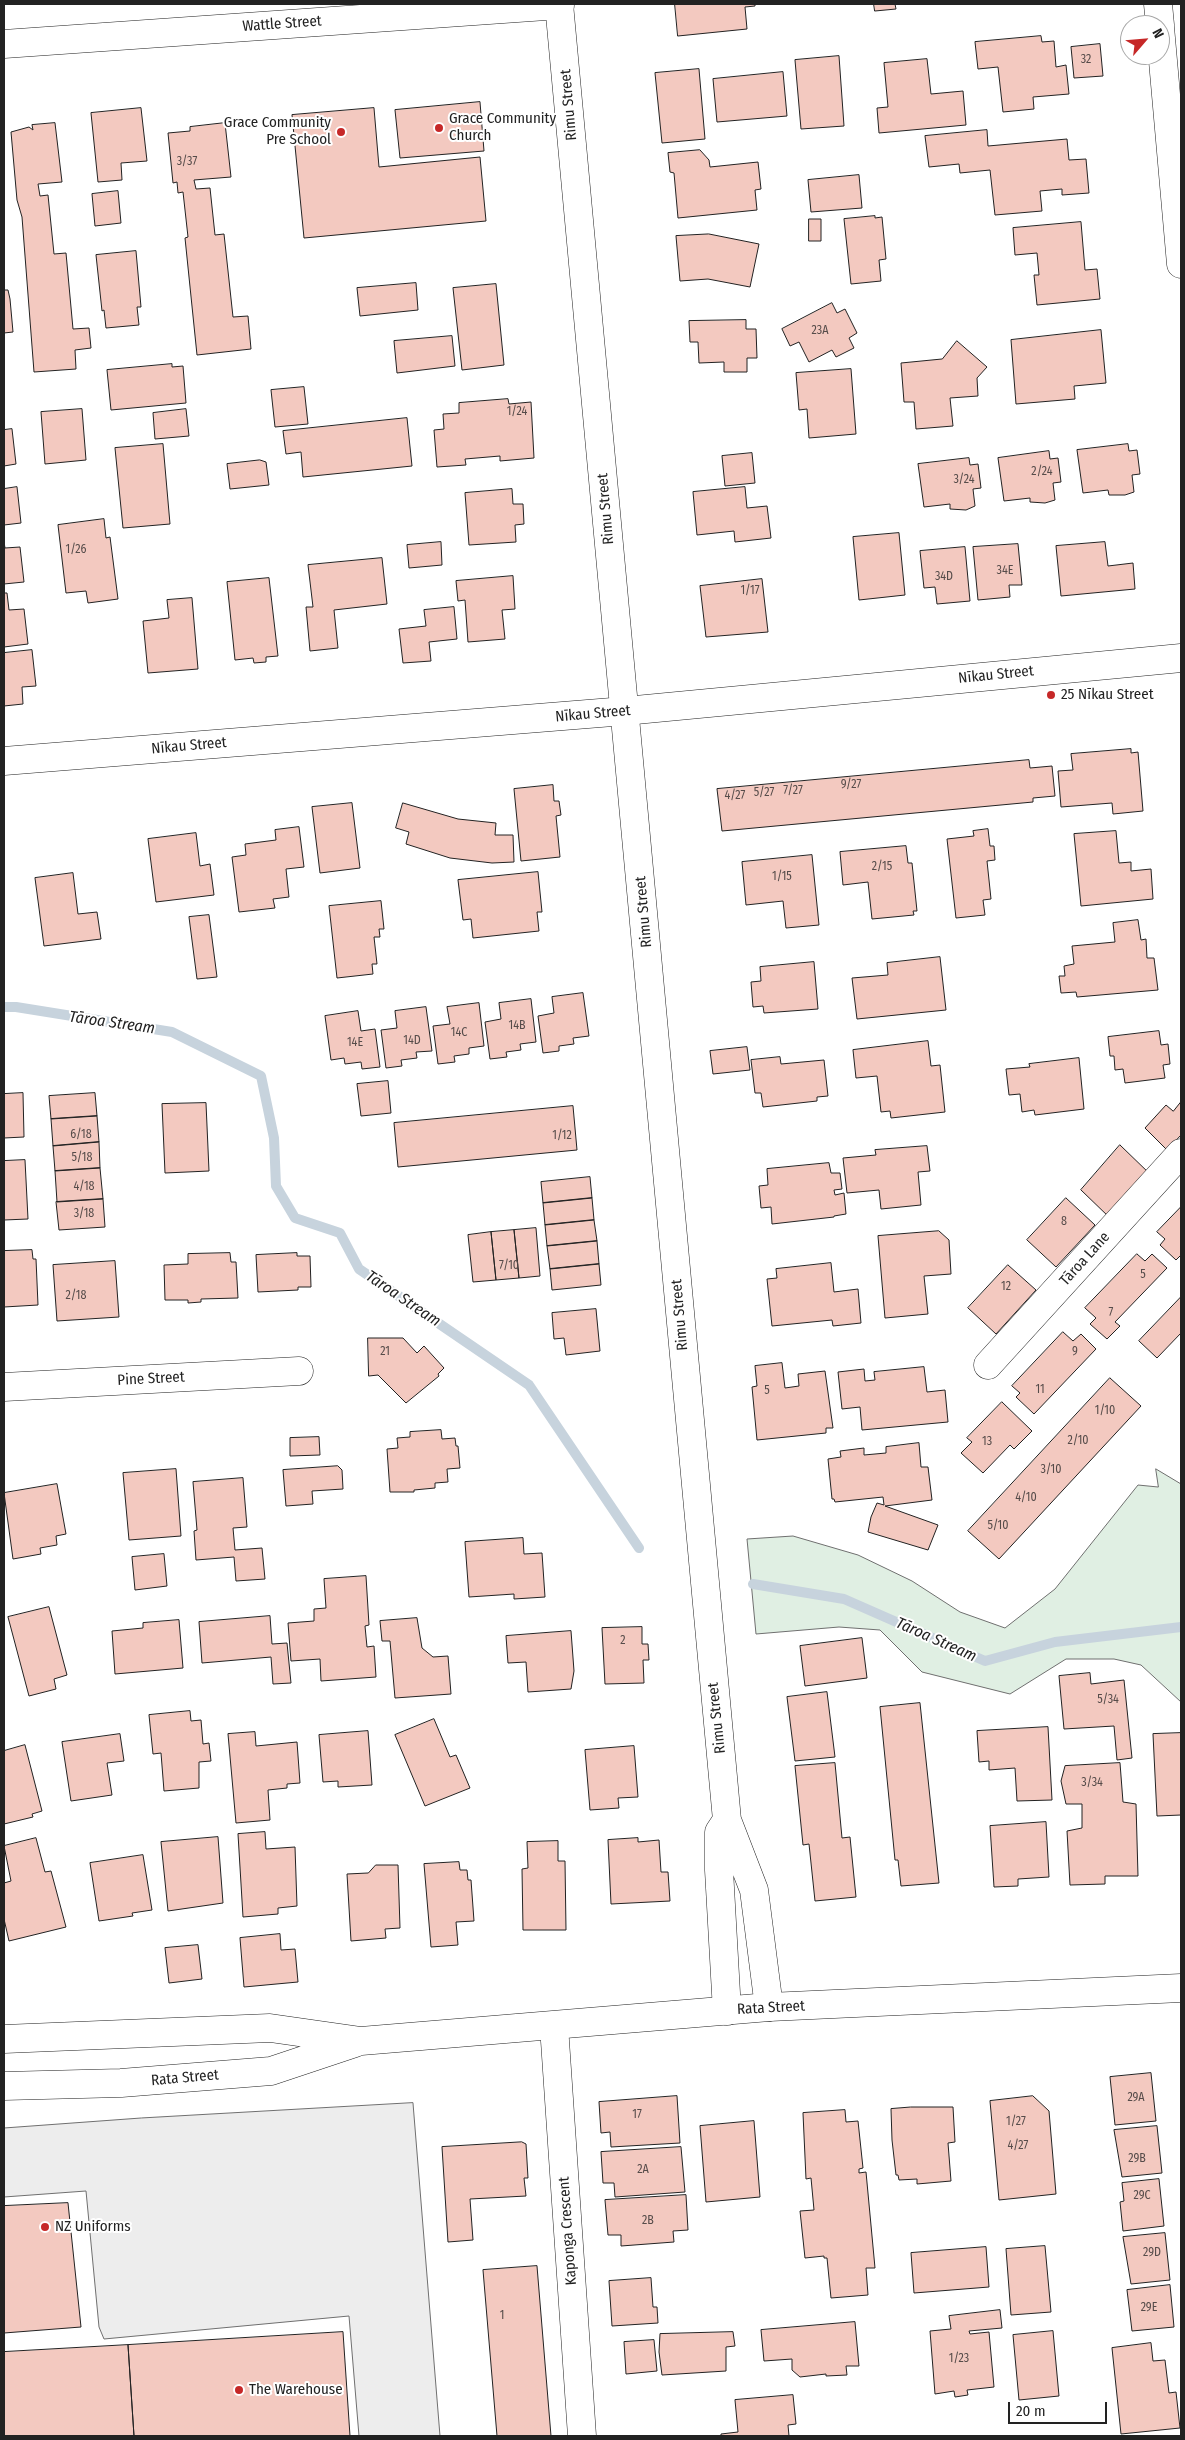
<!DOCTYPE html>
<html>
<head>
<meta charset="utf-8">
<style>
  body { margin:0 }
  #map { position:relative; width:1185px; height:2440px; overflow:hidden; background:#fff; font-family:"Fira Sans Condensed",sans-serif }
  canvas { display:block }
  .frame { position:absolute; inset:0; border:5px solid #222; pointer-events:none }
  .north { position:absolute; left:1120px; top:15px; width:50px; height:50px; box-sizing:border-box; background:#fff; border:1px solid #a7a7a7; border-radius:50%; rotate:63deg; font-size:14px; font-weight:700; line-height:20px; text-align:center; color:#222 }
  .north::after { content:''; display:block; margin:auto; width:18px; height:22px; background:#c62828; clip-path:polygon(50% 0,100% 100%,50% 72%,0 100%) }
  .scale { position:absolute; left:1008px; top:2402px; width:99px; height:22px; box-sizing:border-box; border:2px solid #222; border-top:0; padding-left:6px; font-size:15px; line-height:18px; white-space:nowrap; color:#222; -webkit-text-stroke:4px #fff; paint-order:stroke }
</style>
</head>
<body>
<div id="map">
<canvas width="1185" height="2440"></canvas>
<div class="frame"></div>
<div class="north">N</div>
<div class="scale">20 m</div>
</div>
<script>
const g = document.querySelector('canvas').getContext('2d');
g.lineJoin = 'round';
function fillPath(path, color) { g.fillStyle = color; g.fill(path, 'evenodd'); }
function stroke(path, color, width, dash) { g.strokeStyle = color; g.lineWidth = width; g.lineCap = dash ? 'butt' : 'round'; g.setLineDash(dash || []); g.stroke(path); }
function write(font, color, halo, rows, align = 'center') {
  g.font = font + ' "Fira Sans Condensed",sans-serif'; g.lineWidth = 4; g.setLineDash([]); g.textBaseline = 'middle'; g.strokeStyle = halo; g.fillStyle = color; for (const [text, x, y, turn = 0] of rows) {
    g.save(); g.translate(x, y); g.rotate((+turn || 0) * Math.PI / 180); g.textAlign = isNaN(turn) ? turn : align; if (halo) g.strokeText(text, 0, 0); g.fillText(text, 0, 0); g.restore();
  }
}
const green = new Path2D(`
  M1156,1469L1181,1484V1702L1141,1665L1114,1659H1066L1010,1694L922,1672L880,1630L839,1627L756,1634L747,1539L793,1536L858,1555L912,1581L960,1612L1005,1628L1055,1589L1138,1485L1158,1487Z`);
fillPath(green, '#e0efe3');
stroke(green, '#6f6f6f', 1);
const parking = new Path2D(`
  M413,2103L440,2436H359L349,2316L104,2339L99,2327L86,2191L4,2197V2128L141,2118Z`);
fillPath(parking, '#ededed');
stroke(parking, '#6f6f6f', 1);
stroke(new Path2D(`
  M4,1007H16L172,1032L261,1076L274,1138L276,1186L295,1218L340,1233L359,1269L529,1385L639,1548
  M753,1584L844,1599L985,1661L1055,1642L1181,1627`), '#c7d3dd', 10);
const building = new Path2D(`
  M675,4H755V6L745,7L747,29L678,36Z
  M874,4H895L896,9L875,11Z
  M1041,36L1042,42L1054,41L1056,67L1066,65L1069,94L1033,97L1034,109L1003,112L998,67L978,69L975,42Z
  M1100,44L1103,76L1074,78L1071,47Z
  M839,56L844,126L801,129L795,60Z
  M927,59L931,94L963,91L966,125L879,133L877,108L888,107L884,63Z
  M699,69L705,139L662,143L655,73Z
  M783,72L787,116L717,122L713,79Z
  M480,102L484,151L400,158L395,110Z
  M141,108L147,161L121,163L122,180L98,182L91,113Z
  M374,108L379,167L480,157L486,221L304,238L292,115Z
  M55,123L62,182L38,184L40,196L48,195L54,254L66,253L73,329L89,328L91,348L75,350L76,369L34,372L22,217L17,200L11,132L29,127L33,130L32,125Z
  M225,123L231,177L194,180L196,189L210,188L215,235L224,234L233,317L248,316L251,349L197,355L185,238L188,237L183,192L178,193L177,182L173,183L168,133L190,131V127Z
  M987,130L988,146L1067,139L1069,160L1086,159L1089,193L1062,195V189L1040,191L1042,211L995,215L990,170L960,173L959,164L929,167L925,136Z
  M700,150L709,160L710,167L758,162L761,189L755,190L757,210L678,218L674,173L670,172L668,153Z
  M859,175L862,208L811,212L808,180Z
  M118,191L121,223L95,226L92,194Z
  M875,216V218L882,217L886,259L879,260L881,281L851,284L844,219Z
  M809,219H821V241H809Z
  M1081,222L1085,270L1097,269L1100,299L1037,305L1034,275H1039L1037,253L1015,255L1013,228Z
  M709,234L759,244L750,287L708,279L680,281L676,236Z
  M136,251L141,307H137L139,325L106,328L104,310L102,311L96,255Z
  M416,283L418,310L360,316L357,288Z
  M496,284L504,365L462,370L453,288Z
  M4,290H8L10,299L13,332L4,333Z
  M832,303L837,313L845,309L857,333L849,338L854,348L836,357L832,350L809,362L799,342L790,346L782,329Z
  M746,320V329H756L757,358H747V372H724V362L699,363L698,342H690L689,321Z
  M1101,330L1106,383L1074,386L1075,399L1016,404L1011,340Z
  M452,336L455,366L397,373L394,341Z
  M957,341L987,367L977,378L978,396L950,398L953,426L916,429L914,402H904L901,363L942,359Z
  M172,364V367L183,366L186,403L111,410L107,370Z
  M851,369L856,434L809,438L807,409L799,410L796,373Z
  M304,387L308,424L275,427L271,390Z
  M508,399L509,404L531,402L534,458L500,461V456L465,459L466,465L437,467L434,430L444,429L443,414L459,413V403Z
  M82,409L86,460L45,464L41,412Z
  M186,409L189,436L155,439L153,413Z
  M407,418L412,466L303,477L301,452L286,454L283,431Z
  M12,429L16,464L4,466V430Z
  M163,444L170,524L123,528L115,448Z
  M1128,444L1129,451L1137,450L1140,474L1132,475L1134,492L1125,495H1109L1108,490L1083,493L1077,450Z
  M1049,451L1050,459L1058,458L1061,482L1053,483L1055,500L1045,503L1030,502V498L1004,501L998,458Z
  M752,453L755,483L725,486L722,456Z
  M969,458L970,465L978,464L981,488L973,489L975,506L966,510L950,509V504L924,507L918,464Z
  M260,460L266,462L269,485L230,489L227,464Z
  M17,487L21,523L4,525V489Z
  M745,487L747,508L767,506L771,538L735,542L734,531L697,535L693,492Z
  M512,489L513,504H523L524,524L515,525L516,542L469,545L465,493Z
  M104,519L106,538L110,537L118,599L88,603L86,591L66,593L58,525Z
  M899,533L905,595L859,600L853,537Z
  M4,542L5,548L20,547L24,582L4,584Z
  M441,542L442,565L409,568L407,545Z
  M1105,542L1108,566L1133,563L1135,589L1061,596L1056,546Z
  M1018,544L1022,585H1009L1010,597L978,600L973,547Z
  M965,547L970,601L937,604L935,587L924,588L920,551Z
  M382,558L387,604L334,610L338,648L310,651L306,607H313L308,565Z
  M513,576L515,609L502,610L505,639L468,642L465,600L458,601L456,581Z
  M269,578L278,656L266,657V662L254,663L253,658L235,660L227,582Z
  M762,579L768,632L706,637L700,586Z
  M4,593H7L9,610L24,609L28,644L4,647Z
  M192,598L198,669L148,673L143,621L169,618L167,600Z
  M454,607L457,639L429,642L431,661L403,663L399,629L426,626L424,610Z
  M32,650L36,686L22,687L23,704L4,706V653Z
  M1131,749V753L1138,752L1143,811L1113,814L1112,803L1061,807L1058,771L1073,770L1071,754Z
  M1029,760L1030,768L1052,766L1055,796L1033,798V802L722,831L717,789Z
  M553,785L554,801H559L561,815L556,816L560,857L521,861L514,789Z
  M352,803L360,868L320,873L312,807Z
  M403,803L458,819L496,823L495,835H513L514,862L492,863L450,858L406,844L409,832L396,828Z
  M299,827L304,867L286,869L289,897L273,899L275,908L239,912L232,857L246,855L245,844L276,840L275,830Z
  M988,829L990,846H994L995,860L987,861L991,899L983,900L985,915L956,918L947,839L974,836L973,831Z
  M1116,831L1119,863L1131,862V871L1151,869L1153,899L1081,906L1074,834Z
  M196,833L200,866L210,864L214,895L156,902L148,839Z
  M906,846L908,863H912L917,911H913L914,915L872,919L868,882L843,885L840,852Z
  M812,855L819,925L786,928L783,901L746,905L742,862Z
  M538,872L542,912H537L539,931L473,938L471,919L463,920L458,880Z
  M73,873L78,914L97,912L101,939L44,946L35,878Z
  M381,901L384,929H379L380,937H374L377,964H372L373,974L337,978L329,906Z
  M209,915L217,977L197,979L189,917Z
  M1138,920L1141,940L1146,939L1147,958H1154L1158,990L1077,997L1076,992L1061,993L1059,976H1065L1064,966L1074,964L1072,946L1115,942L1113,923Z
  M940,957L946,1010L857,1019L852,978L888,975L887,963Z
  M814,962L818,1009L764,1013L763,1006L753,1007L751,982L761,981L760,967Z
  M583,993L589,1036L573,1038L574,1044L559,1046V1051L543,1053L538,1016L554,1013L552,997Z
  M531,999L536,1042L520,1044L521,1050L506,1052L507,1057L490,1059L485,1022L501,1019L499,1003Z
  M479,1003L484,1046L469,1048V1054L454,1056L455,1062L438,1064L433,1026L450,1024L447,1007Z
  M426,1007L432,1051L416,1052L417,1058L401,1060L402,1066L386,1068L381,1030L397,1028L395,1011Z
  M358,1011L361,1031L375,1029L380,1067L362,1069L361,1062L345,1064L344,1058L331,1060L325,1016Z
  M1159,1031L1161,1045L1168,1044L1170,1064L1163,1065L1165,1078L1125,1083L1123,1069L1115,1070L1114,1056H1110L1108,1037Z
  M928,1041L931,1066L940,1065L945,1112L891,1118L890,1111L881,1112L877,1076L856,1078L853,1050Z
  M747,1047L750,1070L713,1074L710,1051Z
  M780,1057L781,1064L824,1060L828,1096L817,1097V1101L763,1107L761,1093H755L751,1060Z
  M1079,1058L1084,1109L1035,1115L1034,1110L1022,1112L1020,1094L1009,1095L1006,1069L1030,1067L1029,1064Z
  M388,1081L391,1113L361,1116L357,1084Z
  M23,1093L24,1137L4,1138V1094Z
  M95,1093L97,1116L51,1119L49,1096Z
  M1181,1102V1135L1167,1150L1145,1128L1166,1105L1173,1111Z
  M206,1103L209,1171L165,1173L162,1104Z
  M573,1106L577,1150L398,1167L394,1123Z
  M97,1116L99,1142L53,1146L51,1119Z
  M99,1142L100,1168L55,1171L53,1146Z
  M1120,1145L1151,1175L1110,1218L1081,1190Z
  M927,1146L930,1171L918,1172L921,1205L881,1209L879,1190L847,1193L843,1158L876,1155L875,1150Z
  M25,1160L28,1219L4,1220V1161Z
  M829,1163L831,1173H840L842,1189L834,1190L835,1195L844,1193L846,1214L834,1216V1217L772,1224L771,1207L761,1208L759,1186L768,1185L767,1169Z
  M100,1168L103,1199L57,1202L55,1171Z
  M590,1177L592,1198L543,1203L541,1182Z
  M592,1198L594,1220L545,1225L543,1203Z
  M1066,1198L1095,1225L1056,1267L1027,1240Z
  M103,1199L105,1227L59,1230L56,1202Z
  M1181,1207V1255L1176,1260L1160,1245L1165,1239L1157,1232Z
  M594,1220L597,1241L547,1246L545,1225Z
  M536,1228L540,1276L519,1278L514,1230Z
  M514,1230L519,1278L496,1280L491,1232Z
  M939,1231L949,1240L951,1274L924,1276L928,1314L885,1318L878,1236Z
  M491,1232L496,1280L473,1282L468,1235Z
  M597,1241L599,1264L550,1269L547,1246Z
  M32,1250L33,1259H36L38,1305L4,1307V1251Z
  M230,1253L231,1262H236L238,1298L201,1299V1302L188,1303V1300H165L164,1265L188,1264V1254Z
  M297,1253V1256H310L311,1287H298V1290L258,1292L256,1255Z
  M1137,1254L1145,1261L1152,1254L1167,1268L1115,1322L1120,1326L1107,1339L1090,1324L1096,1318L1085,1308Z
  M115,1261L119,1317L57,1321L53,1265Z
  M831,1263L834,1292L858,1289L861,1323L833,1326L832,1320L772,1326L767,1279L777,1278L776,1269Z
  M599,1264L601,1285L552,1290L550,1269Z
  M1008,1265L1036,1290L996,1334L968,1308Z
  M1181,1297V1333L1157,1358L1139,1341Z
  M596,1309L600,1351L566,1355L564,1338L554,1339L552,1313Z
  M1063,1332L1073,1341L1081,1334L1096,1349L1034,1414L1016,1397L1020,1393L1012,1386Z
  M368,1338H403L417,1353L424,1346L444,1368L438,1374L439,1376L406,1403L378,1375L369,1376Z
  M782,1363L785,1388L799,1386L798,1374L825,1371L833,1428H826V1433L757,1440L752,1387L757,1386L755,1366Z
  M924,1367L927,1392L945,1390L948,1422L862,1430L860,1407L842,1409L838,1372L864,1369L865,1381L875,1380L874,1372Z
  M1110,1378L1141,1406L999,1559L968,1531Z
  M1002,1402L1032,1431L1014,1449L1010,1445L983,1473L961,1453L972,1442L967,1438Z
  M441,1430L442,1439L455,1438L456,1446H458L460,1468L447,1469L448,1482L435,1483V1488L414,1490V1492H390L387,1449L398,1448L397,1438L410,1437V1432Z
  M319,1437L320,1455L290,1456V1438Z
  M919,1443L921,1467H928L932,1500L885,1506L938,1525L928,1550L868,1532L871,1517L877,1503L884,1505L883,1497L835,1502L834,1499H832L828,1459L841,1457L840,1451L864,1448V1455L886,1453V1447Z
  M338,1466L342,1470L343,1489L312,1491L313,1504L286,1506L283,1470Z
  M176,1469L181,1536L129,1540L123,1473Z
  M243,1478L247,1527L233,1528L235,1550L262,1548L265,1579L236,1581L234,1557L196,1560L194,1531L197,1530L193,1482Z
  M57,1484L66,1534L56,1536L57,1545L40,1548L41,1554L13,1559L4,1493Z
  M523,1538L524,1554L542,1553L545,1597L514,1599V1594L469,1597L465,1542Z
  M164,1554L167,1586L135,1590L132,1557Z
  M366,1576L369,1625L365,1626L367,1647L374,1646L376,1677L321,1681L320,1659L291,1661L288,1623L314,1621V1609L326,1608L324,1579Z
  M49,1607L67,1675L54,1679L56,1689L29,1696L8,1617Z
  M270,1616L272,1644L287,1643L291,1683L273,1684L271,1657L202,1663L199,1622Z
  M417,1618L422,1648L433,1657L448,1656L451,1694L395,1698L390,1641H382L380,1621Z
  M179,1620L183,1668L115,1674L112,1631L143,1628V1623Z
  M642,1627V1644H648L649,1660H643L644,1683L605,1684L602,1628Z
  M571,1631L574,1671L571,1689L528,1692L526,1662L508,1663L506,1636Z
  M862,1638L867,1678L805,1686L800,1646Z
  M1090,1673L1091,1684L1124,1680L1132,1758L1117,1760L1114,1726L1064,1729L1059,1676Z
  M827,1692L835,1757L795,1761L787,1697Z
  M920,1703L939,1883L901,1886L898,1860H895L880,1707Z
  M190,1711L191,1721L201,1720L203,1744L209,1743L211,1761L199,1762V1788L164,1791L161,1753L153,1754L149,1715Z
  M434,1719L450,1757L456,1755L470,1788L425,1806L395,1735Z
  M1048,1727L1052,1800L1017,1801L1015,1768L989,1770V1761L979,1762L977,1731Z
  M368,1731L372,1785L338,1787V1781L323,1782L319,1735Z
  M255,1732L256,1746L297,1742L300,1783L287,1784V1788L268,1790L270,1820L236,1823L228,1734Z
  M1181,1733V1815L1157,1816L1153,1734Z
  M120,1734L124,1761L107,1763L112,1795L71,1801L62,1742Z
  M25,1745L42,1811L32,1814L33,1817L4,1824V1751Z
  M634,1746L638,1797L618,1798L619,1808L590,1810L585,1750Z
  M835,1763L842,1838L850,1837L856,1897L815,1901L809,1844L803,1845L795,1766Z
  M1120,1763L1123,1802L1136,1804L1138,1876H1105V1884L1070,1885L1067,1831L1082,1828V1804H1066L1061,1781L1065,1766Z
  M1046,1822L1049,1877L1018,1879V1886L994,1887L990,1826Z
  M265,1832L266,1849L295,1847L297,1906L278,1908V1914L243,1917L238,1834Z
  M218,1837L223,1903L168,1911L161,1842Z
  M36,1838L45,1872L51,1871L66,1927L9,1941L4,1919V1883L11,1881L4,1846Z
  M638,1838V1842L659,1840L661,1872H668L670,1901L611,1904L608,1840Z
  M558,1841V1861H565L566,1930H523L522,1869L528,1868L527,1842Z
  M143,1855L152,1910L132,1913L133,1916L99,1921L90,1863Z
  M459,1862L460,1870H467L468,1880H471L474,1921L456,1922L458,1945L431,1947L424,1864Z
  M376,1865H398L400,1928L385,1929L386,1938L351,1941L347,1874L368,1873Z
  M280,1934L281,1950L295,1949L298,1982L244,1987L240,1938Z
  M198,1945L202,1979L169,1983L165,1948Z
  M1151,2073L1156,2121L1115,2125L1110,2077Z
  M677,2096L680,2143L611,2147L610,2132L601,2133L599,2102Z
  M1033,2096L1049,2111L1056,2194L999,2200L990,2101Z
  M911,2107H953L955,2142L948,2143L951,2181L917,2184V2179L899,2180L898,2175H896L892,2140L891,2109Z
  M845,2110L846,2122L858,2121L863,2168L859,2169V2173L866,2172L875,2268H866L868,2295L831,2298L827,2258H824V2256L805,2258L800,2211L814,2210L811,2178L806,2179L803,2113Z
  M754,2121L760,2197L706,2202L700,2126Z
  M1157,2126L1162,2173L1122,2177L1114,2130Z
  M522,2142L526,2144L528,2178H524L526,2196L470,2199L473,2240L448,2242L442,2147Z
  M681,2147L685,2192L615,2197L614,2183H603L601,2152Z
  M1159,2179L1164,2226L1123,2231L1120,2202L1124,2201L1122,2183Z
  M686,2195L688,2230L673,2231L674,2242L621,2246V2235H608L605,2200Z
  M68,2203L81,2327L4,2333V2206Z
  M1165,2233L1170,2280L1131,2284L1123,2237Z
  M1045,2246L1051,2312L1011,2315L1006,2249Z
  M986,2247L989,2287L914,2293L911,2253Z
  M537,2266L551,2436H497L483,2270Z
  M651,2278L653,2307H657L658,2323L612,2326L609,2281Z
  M1170,2285L1174,2327L1132,2331L1127,2290Z
  M1000,2310L1002,2328L969,2331L970,2334L989,2332L994,2387L967,2390L968,2395L955,2397L954,2391L935,2394L930,2331L951,2329L949,2316Z
  M855,2322L859,2366H846L847,2375L826,2376V2374L800,2377L792,2370V2359L764,2361L761,2330Z
  M1053,2331L1059,2396L1019,2400L1013,2335Z
  M343,2332L350,2436H134L128,2345Z
  M733,2332L735,2346L726,2347V2371L662,2375L659,2352L660,2334Z
  M654,2340L657,2371L626,2374L624,2342Z
  M1151,2343L1153,2361L1165,2360L1169,2393L1176,2392L1180,2428L1121,2434L1112,2348Z
  M128,2345L134,2436H4V2352Z
  M793,2395L796,2424L788,2425L789,2436H721V2434L738,2432L735,2400Z`);
fillPath(building, '#f3c9c0');
stroke(building, '#222', 1);
const street = new Path2D(`
  M1158,4L1160,25
  M1160,27L1181,264
  M4,44L560,5
  M4,761L625,711L1181,658
  M988,1365L1181,1153
  M4,1387L299,1371
  M554,2026L582,2436`);
const secondary = new Path2D(`
  M559,4L727,1820L754,1890L769,2007
  M727,2011L719,1870V1832L727,1820`);
const primary = new Path2D(`
  M4,2039L270,2028L361,2041L769,2007L1181,1988
  M4,2086L121,2083L271,2071L355,2043`);
stroke(street, '#222', 29);
stroke(secondary, '#222', 29);
stroke(primary, '#222', 29);
stroke(street, '#fff', 28);
stroke(secondary, '#fff', 28);
stroke(primary, '#fff', 28);
for (const [x, y, r, color] of [
  [439,128,5,"#c62828"],
  [341,132,5,"#c62828"],
  [1051,695,5,"#c62828"],
  [45,2227,5,"#c62828"],
  [239,2390,5,"#c62828"]
]) { const dot = new Path2D(); dot.arc(x, y, r, 0, 2 * Math.PI); g.fillStyle = color; g.fill(dot); stroke(dot, '#fff', 2); }
write('12px', '#564c4a', null, [
  ["32",1086,60],
  ["3/37",187,162],
  ["23A",820,331],
  ["1/24",517,412],
  ["2/24",1042,472],
  ["3/24",964,480],
  ["1/26",76,550],
  ["34E",1005,571],
  ["34D",944,577],
  ["1/17",750,591],
  ["9/27",851,785],
  ["7/27",793,791],
  ["5/27",764,793],
  ["4/27",735,796],
  ["2/15",882,867],
  ["1/15",782,877],
  ["14B",517,1026],
  ["14C",459,1033],
  ["14D",412,1041],
  ["14E",355,1043],
  ["6/18",81,1135],
  ["1/12",562,1136],
  ["5/18",82,1158],
  ["4/18",84,1187],
  ["3/18",84,1214],
  ["8",1064,1222],
  ["7/10",509,1266],
  ["5",1143,1275],
  ["12",1006,1287],
  ["2/18",76,1296],
  ["7",1111,1313],
  ["21",385,1352],
  ["9",1075,1352],
  ["11",1040,1390],
  ["5",767,1391],
  ["1/10",1105,1411],
  ["2/10",1078,1441],
  ["13",987,1442],
  ["3/10",1051,1470],
  ["4/10",1026,1498],
  ["5/10",998,1526],
  ["2",623,1641],
  ["5/34",1108,1700],
  ["3/34",1092,1783],
  ["29A",1136,2098],
  ["17",637,2115],
  ["1/27",1016,2122],
  ["4/27",1018,2146],
  ["29B",1137,2159],
  ["2A",643,2170],
  ["29C",1142,2196],
  ["2B",648,2221],
  ["29D",1152,2253],
  ["29E",1149,2308],
  ["1",502,2316],
  ["1/23",959,2359]
]);
write('15px', '#222', '#fff', [
  ["Wattle Street",282,24,-4],
  ["Rimu Street",569,105,-95],
  ["Rimu Street",606,509,-95],
  ["Nīkau Street",996,675,-6],
  ["Nīkau Street",593,714,-5],
  ["Nīkau Street",189,746,-5],
  ["Rimu Street",644,912,-95],
  ["Tāroa Lane",1085,1259,-48],
  ["Rimu Street",680,1315,-95],
  ["Pine Street",151,1379,-3],
  ["Rimu Street",717,1718,-96],
  ["Rata Street",771,2008,-3],
  ["Rata Street",185,2078,-5],
  ["Kaponga Crescent",568,2231,-94]
]);
write('15px', '#222', '#fff', [
  ["Grace Community",449,119],
  ["Church",449,136],
  ["Grace Community",331,123,"right"],
  ["Pre School",331,140,"right"],
  ["25 Nīkau Street",1061,695],
  ["NZ Uniforms",55,2227],
  ["The Warehouse",249,2390]
], 'left');
write('italic 16px', '#222', '#fff', [
  ["Tāroa Stream",112,1023,8],
  ["Tāroa Stream",403,1299,34],
  ["Tāroa Stream",936,1640,24]
]);
</script>
</body>
</html>
